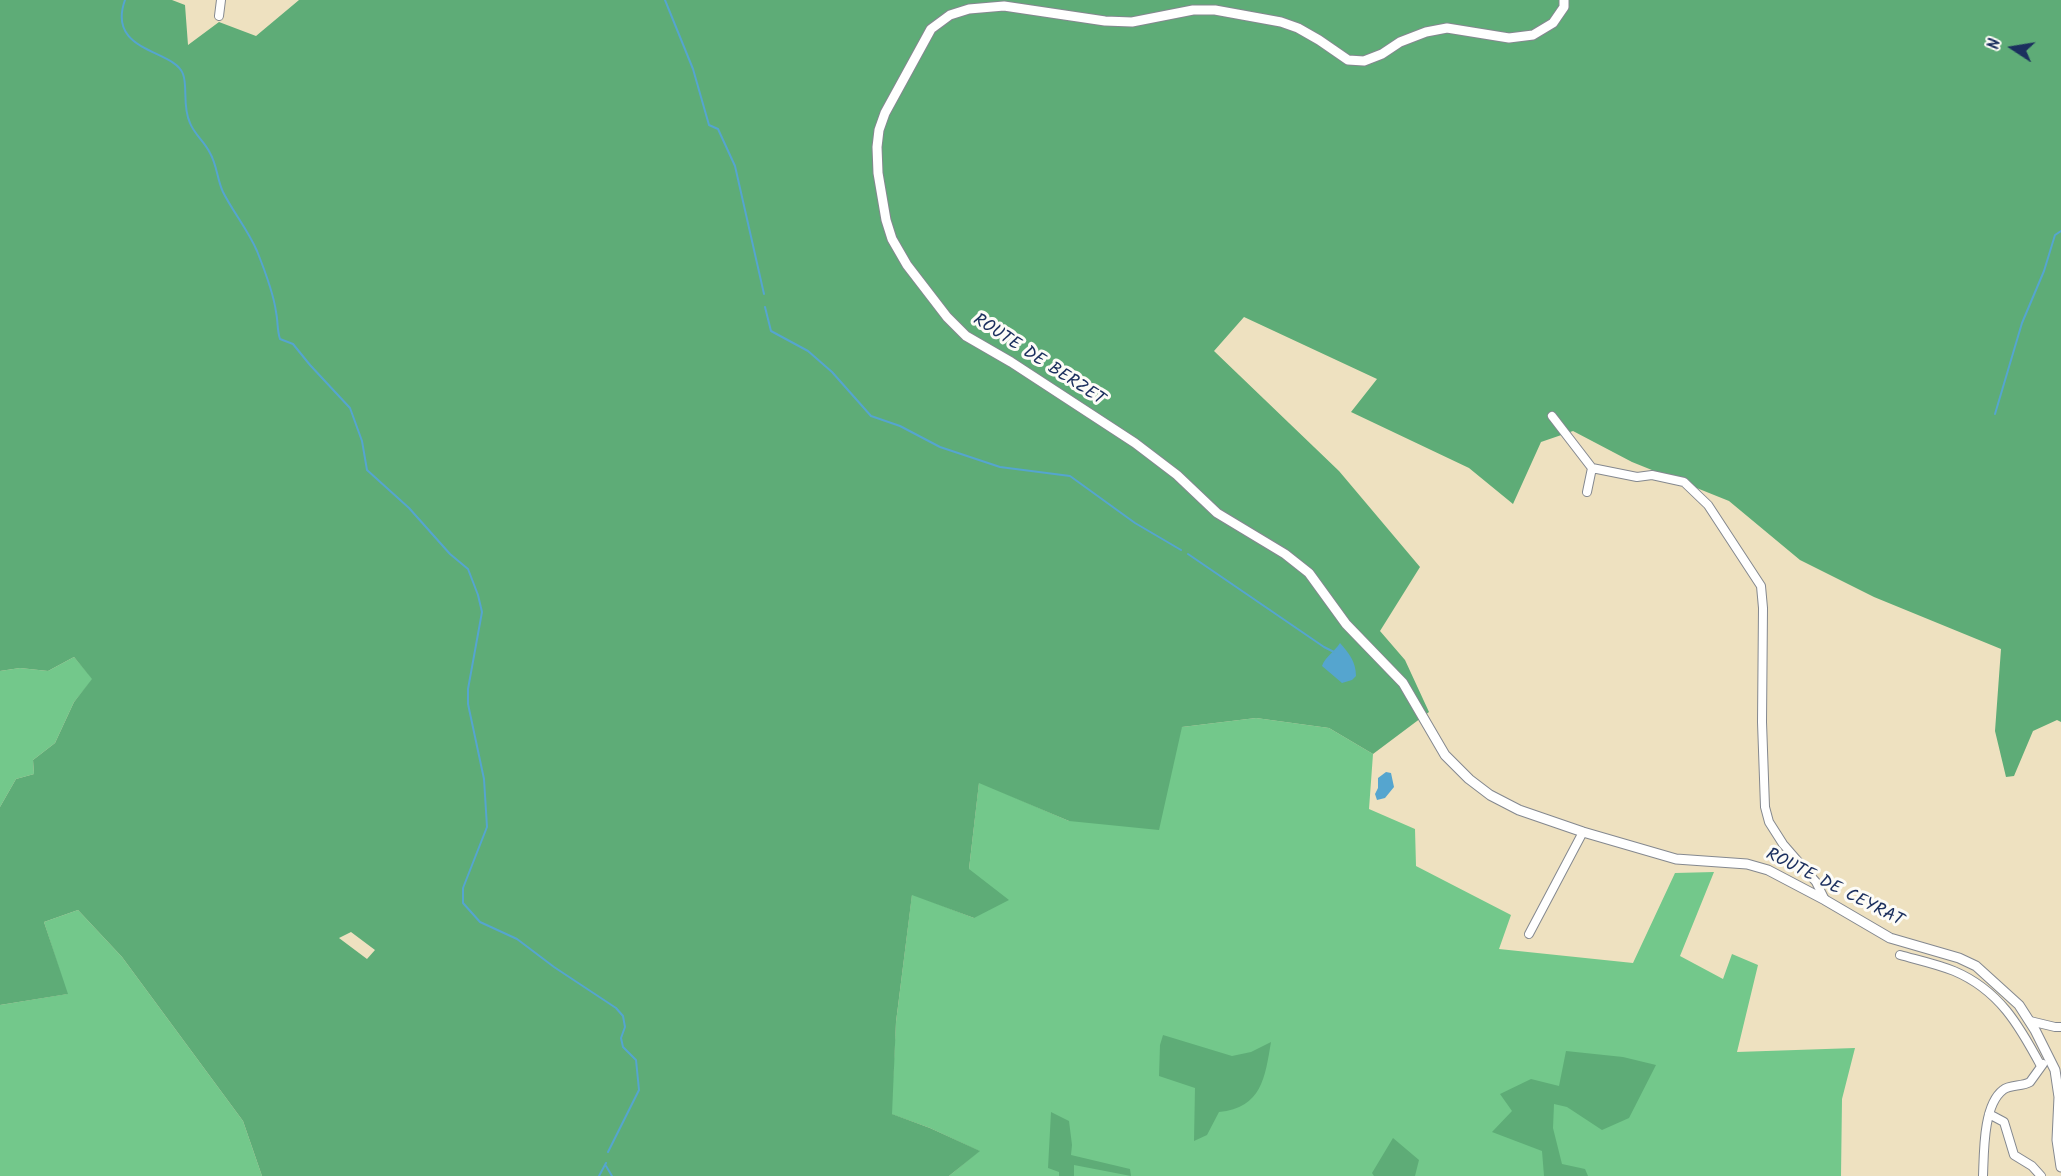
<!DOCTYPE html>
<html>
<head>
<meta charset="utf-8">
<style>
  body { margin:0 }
  #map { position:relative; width:2061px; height:1176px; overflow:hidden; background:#eee1c0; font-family:Kalam,sans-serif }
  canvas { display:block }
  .north { position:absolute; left:1983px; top:18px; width:60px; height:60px; -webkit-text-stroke:4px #fdfcf7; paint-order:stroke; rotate:282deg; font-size:16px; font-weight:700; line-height:24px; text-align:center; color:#1b2f5e }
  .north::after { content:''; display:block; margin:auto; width:21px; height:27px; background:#1b2f5e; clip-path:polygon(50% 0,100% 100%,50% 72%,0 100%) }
</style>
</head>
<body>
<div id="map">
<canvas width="2061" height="1176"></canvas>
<div class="north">N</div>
</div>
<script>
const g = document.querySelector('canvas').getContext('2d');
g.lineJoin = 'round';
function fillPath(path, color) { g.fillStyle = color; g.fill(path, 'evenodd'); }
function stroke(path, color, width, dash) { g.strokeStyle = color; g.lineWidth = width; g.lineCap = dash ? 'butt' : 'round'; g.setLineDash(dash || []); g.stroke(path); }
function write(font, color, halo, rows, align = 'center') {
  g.font = font + ' Kalam,sans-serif'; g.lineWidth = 6; g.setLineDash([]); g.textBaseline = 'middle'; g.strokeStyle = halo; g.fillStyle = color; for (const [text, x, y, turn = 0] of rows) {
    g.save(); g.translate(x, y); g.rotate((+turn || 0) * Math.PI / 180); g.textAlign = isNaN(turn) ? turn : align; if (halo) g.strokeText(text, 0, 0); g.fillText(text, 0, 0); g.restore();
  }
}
fillPath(new Path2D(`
  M74,657L93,679L74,702L55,743L33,760L34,774L16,779L0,807V671L20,668L48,671Z
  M1256,718L1329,728L1373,754L1369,809L1415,829L1416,866L1511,915L1499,949L1633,963L1675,873L1714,872L1680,956L1723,979L1732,954L1758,965L1737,1052L1855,1048L1842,1099L1841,1176H949L979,1151L930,1128L891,1114L896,1022L912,894L974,918L969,869L979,782L1069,821L1182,727Z
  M78,910L122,957L243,1121L262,1176H0V1005L67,994L44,922Z`), '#73c88b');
fillPath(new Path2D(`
  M0,0H172L185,5L188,45L219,22L256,36L299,0H2061V722L2057,720L2033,731L2014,776L2006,777L1995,731L2001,649L1874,597L1800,560L1729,501L1632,462L1573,431L1541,442L1513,504L1469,468L1351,412L1377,379L1244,317L1214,351L1339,471L1420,567L1380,631L1405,660L1429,712L1373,754L1329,728L1256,718L1182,727L1159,830L1069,821L979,783L969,869L1009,900L974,918L912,895L896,1022L892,1114L930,1128L980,1151L949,1176H262L243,1121L122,957L78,910L44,922L68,994L0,1005V807L16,779L34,774L33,760L55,743L74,702L92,679L74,657L48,671L20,668L0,671ZM351,932L375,950L367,959L339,938Z
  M1163,1035L1232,1056L1251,1052L1271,1042C1265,1077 1262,1108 1219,1112L1207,1135L1194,1141L1195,1088L1159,1076L1160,1045Z
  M1566,1051L1623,1057L1656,1065L1629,1118L1602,1130L1567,1107L1554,1104L1553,1128L1562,1164L1585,1169L1588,1176H1544L1542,1151L1492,1132L1512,1111L1500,1094L1531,1079L1559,1086Z
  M1051,1112L1069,1121L1072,1145L1071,1155L1130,1169L1131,1176L1074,1165V1176H1059V1172L1048,1168Z
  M1393,1138L1419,1160L1415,1176H1374L1372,1173Z`), '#5eac77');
fillPath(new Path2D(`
  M1340,643C1349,653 1356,662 1356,676L1352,680L1342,683L1322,666C1325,657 1335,651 1340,643Z
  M1386,772L1391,773L1394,787L1385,798L1377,800L1375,794L1378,788V778Z`), '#55a5cf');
stroke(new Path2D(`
  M125,0C106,53 174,49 183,74C188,87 182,106 190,123C194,134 205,142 210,153C217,165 217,179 223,192C233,212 248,230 257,251C263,266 274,296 276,312C278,321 277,330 280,339L293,344L310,365L350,408L362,441L367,470L409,508L450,554L468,569L478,595L482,612L468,689V704L484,779L487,827L463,888V903L480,922L517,939L554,967L616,1008L623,1016L625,1027L621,1038L623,1047L636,1060L639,1090L608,1152
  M665,0L693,69L709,125L718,129L735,166L764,294
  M765,307L771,331L808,351L832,372L871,416L900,426L940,447L1000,467L1070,476L1135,523L1181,550
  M1995,414L2022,323L2044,271L2055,235L2061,231
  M1188,554L1324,647L1334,652
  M606,1166L612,1176
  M599,1176L606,1163`), '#55a5cf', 2);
const minor = new Path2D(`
  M219,16L221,0
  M1552,416L1592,468L1637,477L1652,475L1684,482L1708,505L1761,586L1763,608L1762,722L1765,807L1769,822L1783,844L1816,882L1825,900
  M1587,492L1592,468
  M1529,934L1583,832
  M1900,955C1918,960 1937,964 1954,971C1999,990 2019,1025 2041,1066
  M2030,1021L2055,1027H2061
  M1989,1114L2004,1122L2014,1155L2032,1166L2041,1176
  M1983,1176C1984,1153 1983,1105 2003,1090C2010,1084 2022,1087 2030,1082L2043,1064`);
const tertiary = new Path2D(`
  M1564,0V7L1553,23L1533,35L1509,38L1447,28L1426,32L1400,42L1382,54L1364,61L1348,60L1319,40L1298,28L1281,22L1215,10H1193L1132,22L1105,21L1004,6L969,9L950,15L931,29L885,113L879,130L877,147L878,173L886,220L892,239L907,265L947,317L966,336L1011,362L1135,443L1177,475L1217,513L1285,554L1309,573L1346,624L1403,683L1445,755L1469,779L1490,795L1519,810L1583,832L1676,859L1747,864L1768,870L1825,900L1890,938L1959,958L1976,966L2019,1005L2035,1030L2055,1070L2059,1097L2057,1140L2061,1167`);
stroke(minor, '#84888f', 10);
stroke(tertiary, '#84888f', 11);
stroke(minor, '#fff', 8);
stroke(tertiary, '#fff', 9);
write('18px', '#1b2f5e', '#fdfcf7', [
  ["ROUTE DE BERZET",1038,361,33],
  ["ROUTE DE CEYRAT",1834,889,27]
]);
</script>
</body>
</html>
